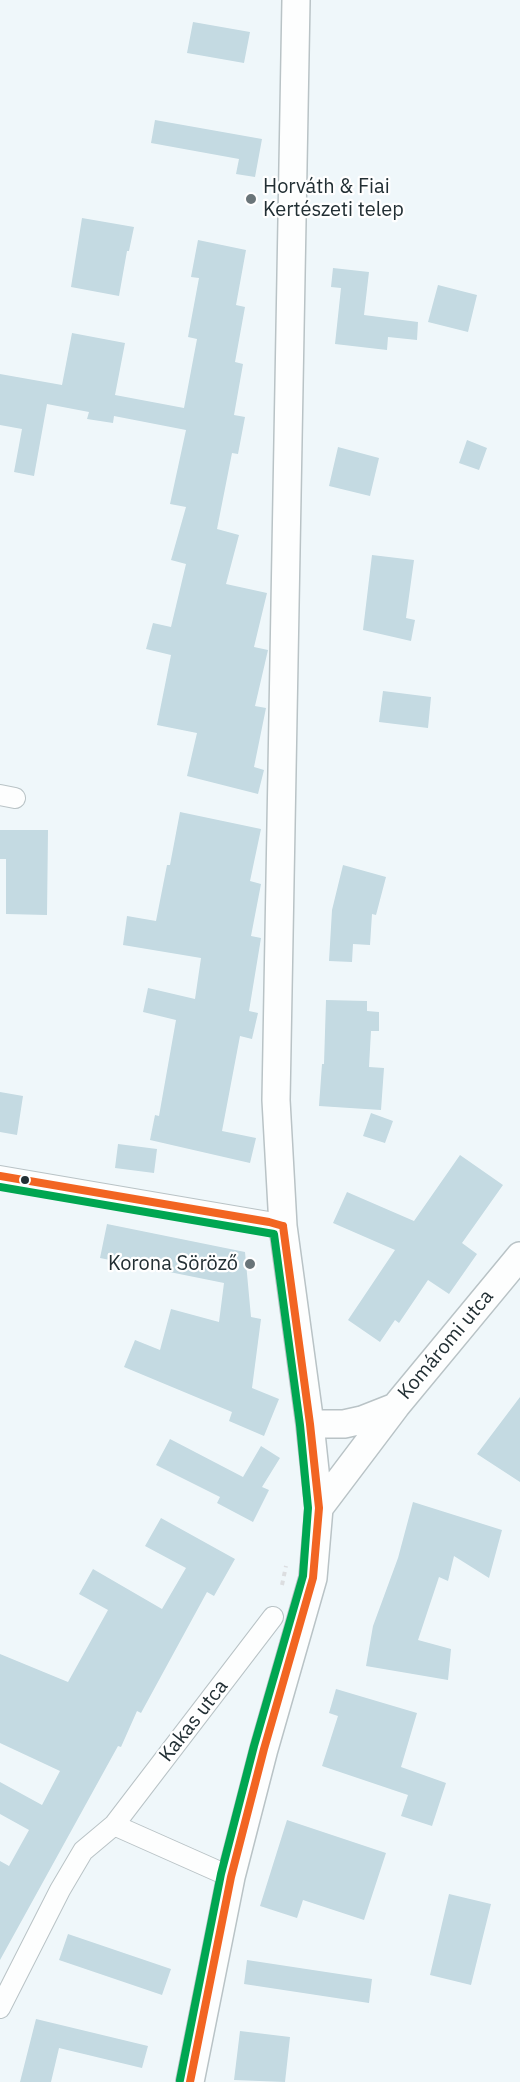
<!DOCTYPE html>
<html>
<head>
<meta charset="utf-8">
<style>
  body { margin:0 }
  canvas { display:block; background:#eff7fa }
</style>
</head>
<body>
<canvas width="520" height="2082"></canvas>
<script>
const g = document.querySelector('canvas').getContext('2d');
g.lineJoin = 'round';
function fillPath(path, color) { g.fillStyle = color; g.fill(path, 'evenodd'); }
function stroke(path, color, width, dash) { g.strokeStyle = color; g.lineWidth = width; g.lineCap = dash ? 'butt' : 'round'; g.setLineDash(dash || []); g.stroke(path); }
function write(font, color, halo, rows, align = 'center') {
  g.font = font + ' "IBM Plex Sans",sans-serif'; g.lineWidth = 4.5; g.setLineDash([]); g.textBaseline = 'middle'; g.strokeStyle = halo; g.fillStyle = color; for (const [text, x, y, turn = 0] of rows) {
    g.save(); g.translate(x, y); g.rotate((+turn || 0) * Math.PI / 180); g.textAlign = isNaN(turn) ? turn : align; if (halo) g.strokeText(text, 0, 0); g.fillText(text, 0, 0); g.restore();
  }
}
fillPath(new Path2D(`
  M193,22L250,32L244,63L187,53Z
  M155,120L262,139L255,177L236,174L239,159L151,143Z
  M82,218L134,227L129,251H127L119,296L71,287Z
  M198,240L246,250L236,305L245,307L235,362L243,364L234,415L245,417L238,454L232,453L217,529L239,535L226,584L267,593L254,647L268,650L255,706L266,708L254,767L264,770L258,794L187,776L197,733L157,725L171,655L146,649L153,623L171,627L186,564L171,560L186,507L170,504L186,430L114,416L113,423L87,419L89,412L47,404L34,476L14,472L22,429L0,425V374L62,385L72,333L125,343L115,395L184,408L197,339L188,337L199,278L191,277Z
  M333,268L369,272L364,315L418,322L417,340L388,337L387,350L335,344L341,288L331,287Z
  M438,285L477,295L468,332L428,322Z
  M467,440L487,448L479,470L459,463Z
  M338,447L379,458L370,496L329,486Z
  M372,555L414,560L406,618L415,620L411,641L363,630Z
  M383,691L431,697L428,728L379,722Z
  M180,812L261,829L250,881L261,884L251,936L261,938L249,1011L258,1013L252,1039L240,1036L222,1131L256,1138L250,1163L150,1140L155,1115L159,1116L176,1020L143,1012L148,988L195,999L201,958L123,945L127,916L156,921L167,865H170Z
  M0,830H48L47,915L6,914V859H0Z
  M343,865L386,877L376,915L372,914L370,945L353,944L352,962L329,961L332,910Z
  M326,1000L367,1001V1011L379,1012V1031H371L369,1067L384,1068L381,1110L319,1106L322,1064H324Z
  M0,1092L23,1096L17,1135L0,1132Z
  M371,1113L393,1121L385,1143L363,1136Z
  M118,1144L157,1149L154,1173L115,1168Z
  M460,1155L503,1185L462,1243L477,1254L449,1294L428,1280L399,1323L395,1320L380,1342L348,1320L395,1250L333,1223L347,1192L414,1221Z
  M107,1224L245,1252L251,1317L261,1319L252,1388L279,1399L264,1436L229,1421L232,1412L124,1367L135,1340L160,1350L171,1309L219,1322L224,1283L100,1258Z
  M520,1397V1482L477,1454Z
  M170,1439L243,1477L261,1446L280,1458L262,1487L269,1490L253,1522L217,1503L220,1497L156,1465Z
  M413,1502L502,1530L489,1578L454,1556L448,1581L439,1577L418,1640L451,1649L448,1680L366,1666L373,1626L398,1558Z
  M161,1518L235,1559L214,1596L207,1592L141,1713L137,1711L121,1747L118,1746L0,1960V1861L9,1866L29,1830L0,1814V1782L42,1805L60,1771L0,1743V1654L68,1682L108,1610L79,1594L93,1569L162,1609L186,1568L145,1546Z
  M336,1689L417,1713L401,1767L446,1783L432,1826L401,1816L408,1795L322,1766L338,1716L329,1713Z
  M287,1820L386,1853L364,1920L303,1900L297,1918L260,1906Z
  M449,1894L491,1904L471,1985L430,1975Z
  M68,1934L171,1969L162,1995L59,1960Z
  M247,1960L372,1979L369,2003L244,1984Z
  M36,2019L148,2046L142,2068L59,2048L51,2082H20Z
  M240,2031L290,2037L285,2082L234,2080Z`), '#c4dae2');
const minor = new Path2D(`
  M0,795L15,798
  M0,1176L269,1222L283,1226
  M114,1825L273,1617
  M0,2008L60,1890L83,1851L114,1825L231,1877`);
const secondary = new Path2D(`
  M310,1424H344L362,1420L395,1407
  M319,1508L396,1406L520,1256
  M190,2082L231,1877L264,1749L313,1578L319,1508L310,1424L283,1226L276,1100L296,0`);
stroke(minor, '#b9c3c6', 22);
stroke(secondary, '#b9c3c6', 30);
stroke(new Path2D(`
  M282,1585L286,1566`), '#dcdee0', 4, [4.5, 4.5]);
stroke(minor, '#fdfefe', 20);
stroke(secondary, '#fdfefe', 27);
stroke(new Path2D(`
  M0,1176L269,1222L283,1226
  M190,2082L231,1877L264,1749L313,1578L319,1508L310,1424L283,1226`), '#f26522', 8);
stroke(new Path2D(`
  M0,1187L274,1234L300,1425L308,1508L303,1576L254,1746L221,1874L180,2080`), '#00a651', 8);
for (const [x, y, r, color] of [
  [251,199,6,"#6a7579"],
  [25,1180,5,"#222f34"],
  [250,1264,6,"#6a7579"]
]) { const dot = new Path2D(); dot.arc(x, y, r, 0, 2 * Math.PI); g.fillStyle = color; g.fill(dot); stroke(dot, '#fff', 2); }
write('20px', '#222f34', '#fff', [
  ["Horváth & Fiai",263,187],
  ["Kertészeti telep",263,210],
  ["Korona Söröző",238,1264,"right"]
], 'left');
write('20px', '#222f34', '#fff', [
  ["Komáromi utca",446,1345,-50],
  ["Kakas utca",194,1721,-52]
]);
</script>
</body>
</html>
